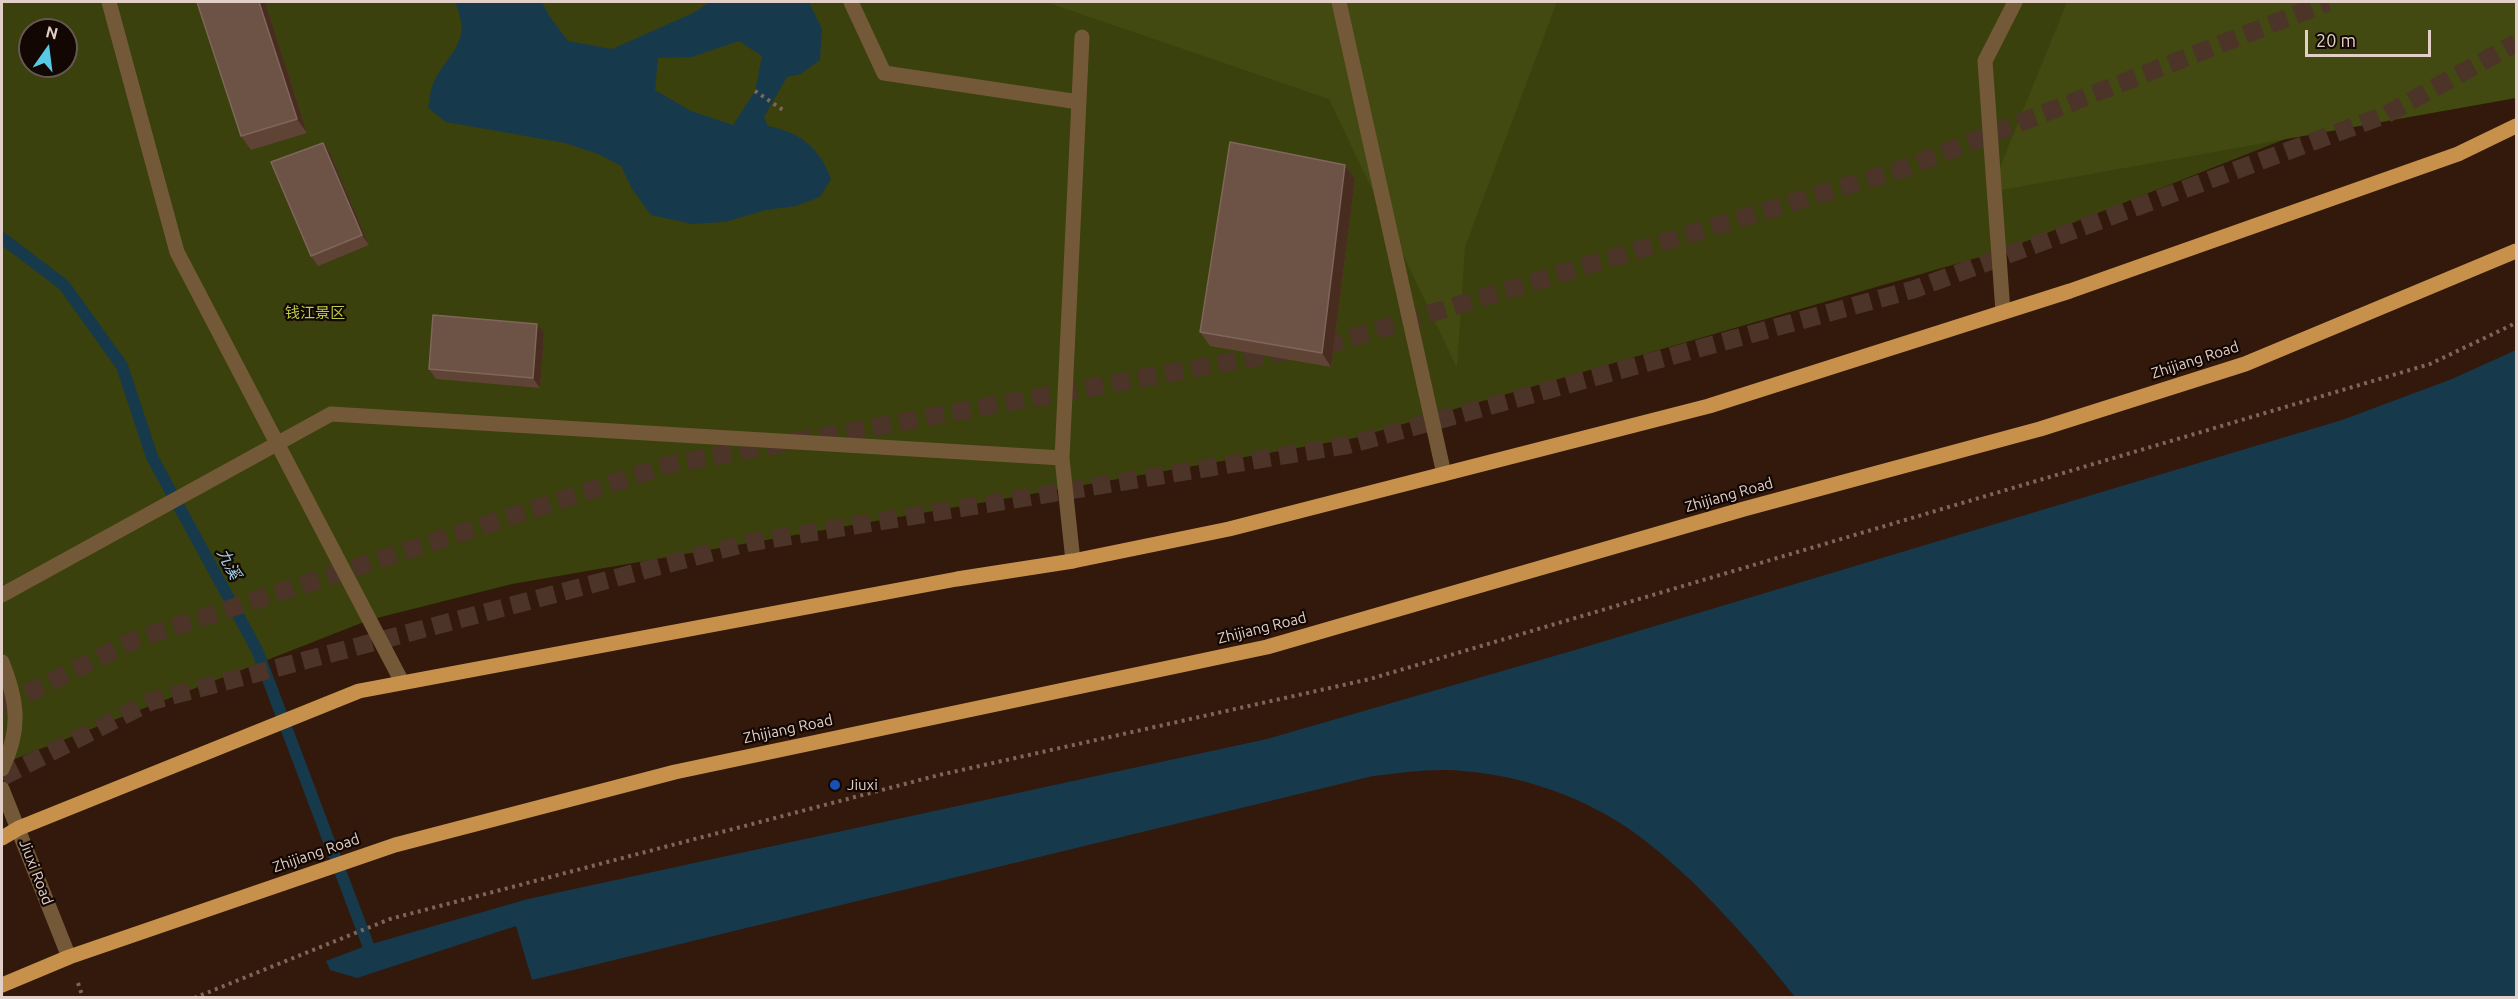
<!DOCTYPE html>
<html>
<head>
<meta charset="utf-8">
<style>
  body { margin:0 }
  #map { position:relative; width:2518px; height:999px; overflow:hidden; background:#32190c; font-family:Ubuntu,sans-serif }
  canvas { display:block }
  .frame { position:absolute; inset:0; border:3px solid #e2d0c8; pointer-events:none }
  .north { position:absolute; left:18px; top:18px; width:60px; height:60px; box-sizing:border-box; background:#120703; border:2px solid #655752; border-radius:50%; rotate:14deg; font-size:16px; font-weight:700; line-height:24px; text-align:center; color:#e2d0c8 }
  .north::after { content:''; display:block; margin:auto; width:21px; height:27px; background:#58c9e3; clip-path:polygon(50% 0,100% 100%,50% 72%,0 100%) }
  .scale { position:absolute; left:2305px; top:30px; width:126px; height:27px; box-sizing:border-box; border:3px solid #e2d0c8; border-top:0; padding-left:8px; font-size:18px; line-height:21px; white-space:nowrap; color:#e2d0c8; -webkit-text-stroke:4px #120703; paint-order:stroke }
</style>
</head>
<body>
<div id="map">
<canvas width="2518" height="999"></canvas>
<div class="frame"></div>
<div class="north">N</div>
<div class="scale">20 m</div>
</div>
<script>
const g = document.querySelector('canvas').getContext('2d');
g.lineJoin = 'round';
function fillPath(path, color) { g.fillStyle = color; g.fill(path, 'evenodd'); }
function stroke(path, color, width, dash) { g.strokeStyle = color; g.lineWidth = width; g.lineCap = dash ? 'butt' : 'round'; g.setLineDash(dash || []); g.stroke(path); }
function write(font, color, halo, rows, align = 'center') {
  g.font = font + ' Ubuntu,"Noto Sans SC",sans-serif'; g.lineWidth = 4.5; g.setLineDash([]); g.textBaseline = 'middle'; g.strokeStyle = halo; g.fillStyle = color; for (const [text, x, y, turn = 0] of rows) {
    g.save(); g.translate(x, y); g.rotate((+turn || 0) * Math.PI / 180); g.textAlign = isNaN(turn) ? turn : align; if (halo) g.strokeText(text, 0, 0); g.fillText(text, 0, 0); g.restore();
  }
}
fillPath(new Path2D(`
  M2,2H2516V48L2004,250L1355,438L512,584L369,620L2,764ZM30,30H66V66H30Z`), '#3b410c');
fillPath(new Path2D(`
  M1046,2H1557L1465,247L1457,368L1329,99Z
  M2067,2H2516V98L1990,192Z`), '#424a11');
fillPath(new Path2D(`
  M455,2H542L550,17L568,41L612,49L693,13L710,2H809L822,29L820,60L801,74L787,77L764,117L768,126C800,132 820,148 831,179L820,197L796,206L766,210L725,222L692,224L651,215L632,189L621,166L598,154L565,143L446,122L428,108C430,100 430,91 433,84C449,50 473,44 455,2ZM739,41L762,56L755,91L733,125L691,111L655,90L658,58L692,57Z
  M2516,350V997H1795C1749,939 1675,854 1610,817C1569,793 1521,777 1473,772C1439,767 1406,772 1373,776L532,980L516,926L357,978L330,970L326,961L368,945L528,899L1267,739L1575,650L2342,420L2452,379Z`), '#163a4c');
stroke(new Path2D(`
  M2,238L64,285L122,366L152,457L257,650L368,945`), '#163a4c', 12);
stroke(new Path2D(`
  M2,706L134,640L671,464L1334,343L1902,169L2328,2
  M2,777L152,701L747,543L1348,445L1915,289L2385,115L2516,43`), '#4c3428', 18, [18, 9]);
stroke(new Path2D(`
  M755,91L786,112
  M78,983L83,998
  M194,998L390,919L939,775L1370,679L2430,364L2516,323`), '#7d675c', 4, [3, 4.5]);
stroke(new Path2D(`
  M109,2L177,252L402,682
  M851,2L884,73L1079,102
  M1339,2L1444,474
  M2003,312L1985,61L2015,2
  M1062,458L1082,37
  M2,595L331,414L1062,458L1073,561
  M2,662C18,702 21,730 2,769
  M2,789L69,957`), '#745939', 15);
stroke(new Path2D(`
  M2,838L19,828L359,691L957,579L1073,561L1229,529L1709,406L2070,291L2458,154L2516,126
  M2,985L69,957L395,845L675,772L1267,647L1744,509L2040,429L2245,364L2516,251`), '#c8914b', 15);
fillPath(new Path2D(`
  M197,2H265L307,133L251,150L241,136Z
  M330,153L369,245L318,266L311,256Z
  M1345,165L1355,179L1331,367L1210,346L1200,332Z
  M544,334L540,388L436,379L429,369Z`), '#5f4436');
fillPath(new Path2D(`
  M259,2H265L307,133L297,119Z
  M323,143L330,153L369,245L362,235Z
  M1345,165L1355,179L1331,367L1322,353Z
  M537,324L544,334L540,388L533,378Z`), '#472c1f');
const building = new Path2D(`
  M197,2H259L297,119L241,136Z
  M1230,142L1345,165L1322,353L1200,332Z
  M323,143L362,235L311,256L271,162Z
  M433,315L537,324L533,378L429,369Z`);
fillPath(building, '#6d5346');
stroke(building, '#7f665a', 1.5);
for (const [x, y, r, color] of [
  [835,785,6,"#1a4fb4"]
]) { const dot = new Path2D(); dot.arc(x, y, r, 0, 2 * Math.PI); g.fillStyle = color; g.fill(dot); stroke(dot, '#120703', 2); }
write('15px', '#bbcd44', '#120703', [
  ["钱江景区",315,313]
]);
write('15px', '#e2d0c8', '#120703', [
  ["Zhijiang Road",2195,360,-18],
  ["Zhijiang Road",1729,495,-16],
  ["Zhijiang Road",1262,628,-14],
  ["Zhijiang Road",788,729,-12],
  ["Zhijiang Road",316,853,-19],
  ["Jiuxi Road",36,872,69]
]);
write('15px', '#e2d0c8', '#120703', [
  ["Jiuxi",847,785]
], 'left');
write('italic 16px', '#a2d4ee', '#120703', [
  ["九溪",229,564,62]
]);
</script>
</body>
</html>
